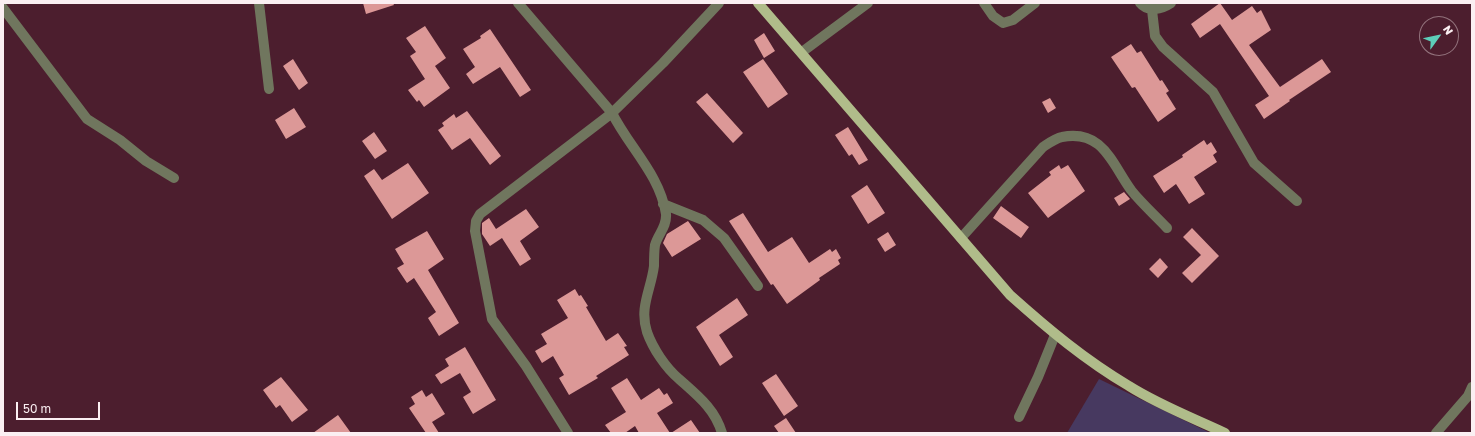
<!DOCTYPE html>
<html>
<head>
<meta charset="utf-8">
<style>
  body { margin:0 }
  #map { position:relative; width:1475px; height:436px; overflow:hidden; background:#4c1e2e; font-family:"Golos Text",sans-serif }
  canvas { display:block }
  .frame { position:absolute; inset:0; border:4px solid #fbeff2; pointer-events:none }
  .north { position:absolute; left:1419px; top:16px; width:40px; height:40px; box-sizing:border-box; background:#4c1e2e; border:1px solid #92727c; border-radius:50%; rotate:57deg; font-size:11px; font-weight:700; line-height:16px; text-align:center; color:#fbeff2 }
  .north::after { content:''; display:block; margin:auto; width:14px; height:18px; background:#5dceb9; clip-path:polygon(50% 0,100% 100%,50% 72%,0 100%) }
  .scale { position:absolute; left:16px; top:402px; width:84px; height:18px; box-sizing:border-box; border:2px solid #fbeff2; border-top:0; padding-left:5px; font-size:12px; line-height:14px; white-space:nowrap; color:#fbeff2; -webkit-text-stroke:3px #4c1e2e; paint-order:stroke }
</style>
</head>
<body>
<div id="map">
<canvas width="1475" height="436"></canvas>
<div class="frame"></div>
<div class="north">N</div>
<div class="scale">50 m</div>
</div>
<script>
const g = document.querySelector('canvas').getContext('2d');
g.lineJoin = 'round';
function fillPath(path, color) { g.fillStyle = color; g.fill(path, 'evenodd'); }
function stroke(path, color, width, dash) { g.strokeStyle = color; g.lineWidth = width; g.lineCap = dash ? 'butt' : 'round'; g.setLineDash(dash || []); g.stroke(path); }
fillPath(new Path2D(`
  M1099,379L1202,429L1210,433H1067Z`), '#473960');
fillPath(new Path2D(`
  M363,3H393L394,5L366,14Z
  M1220,3L1232,20L1252,6L1257,13L1261,10L1271,30L1249,45L1280,87L1322,59L1331,72L1289,100L1290,101L1264,119L1255,105L1269,96L1220,24L1200,38L1191,24Z
  M425,26L446,58L435,66L450,88L424,107L419,100L417,102L408,90L425,79L410,56L416,52L406,38Z
  M490,29L531,90L520,97L500,67L473,84L466,74L475,67L463,49L481,38L480,36Z
  M764,33L775,51L764,58L754,40Z
  M1131,44L1137,53L1141,51L1160,81L1162,80L1169,91L1166,93L1176,109L1158,122L1135,87L1132,88L1111,57Z
  M293,59L308,83L299,90L283,66Z
  M763,59L788,94L768,108L743,72Z
  M707,93L743,133L733,143L696,102Z
  M1050,98L1056,108L1048,113L1042,102Z
  M294,108L306,127L286,139L275,120Z
  M467,111L501,156L490,165L470,138L452,150L438,130L444,126L442,123L454,114L456,118Z
  M848,127L868,160L859,165L852,154L849,156L835,135Z
  M374,132L387,151L375,159L362,141Z
  M1204,140L1207,145L1211,142L1217,152L1213,155L1217,162L1194,177L1205,194L1189,204L1176,184L1164,193L1153,176L1183,157L1182,155Z
  M408,163L429,193L392,219L364,176L374,169L382,180Z
  M1059,165L1061,169L1068,165L1085,191L1048,218L1028,193L1051,175L1049,172Z
  M867,185L885,213L868,224L851,196Z
  M1124,192L1130,199L1119,206L1114,198Z
  M1001,206L1029,227L1021,238L993,218Z
  M526,209L539,227L520,241L531,259L520,266L502,238L490,246L482,234V223L489,218L496,229Z
  M743,213L768,252L792,237L809,263L830,249L832,252L836,249L841,258L838,260L840,264L819,278L820,280L787,304L773,284L771,285L729,221Z
  M688,221L701,239L672,257L663,243L667,234Z
  M1192,228L1219,256L1192,283L1182,273L1201,255L1183,237Z
  M427,231L444,259L428,270L459,323L439,336L428,318L436,312L414,278L407,283L397,268L404,264L395,249Z
  M888,232L896,245L885,252L877,239Z
  M1160,258L1168,267L1158,278L1149,269Z
  M575,289L579,296L581,295L588,306L586,307L606,341L618,333L627,346L624,347L629,355L596,376L598,378L569,395L559,378L564,375L553,356L542,363L535,351L547,344L541,334L568,318L557,300Z
  M737,298L748,315L719,335L733,357L720,366L696,327Z
  M465,347L496,400L473,414L463,397L471,392L460,373L441,384L435,375L449,366L445,359Z
  M776,374L798,406L784,416L762,383Z
  M281,377L308,410L292,422L280,405L276,408L263,390Z
  M627,378L641,400L659,388L664,395L667,393L673,403L657,413L670,433H639L635,426L625,433H611L605,425L626,412L611,388Z
  M422,390L426,397L432,393L445,414L432,422L439,433H426L409,408L415,404L411,397Z
  M338,415L351,433H313Z
  M786,418L796,433H779L774,426Z
  M691,420L700,433H671Z`), '#dc9897');
stroke(new Path2D(`
  M259,3L269,89
  M518,3L612,113L480,214L476,221L475,231L492,319L526,366L568,433
  M719,3L663,63L612,113C629,147 660,175 666,214C667,227 658,234 655,245C654,252 654,259 654,266C651,290 639,307 647,332C653,349 666,368 679,379C698,396 715,409 722,433
  M984,3L993,16L1003,23L1013,20L1035,3
  M1140,3C1148,13 1162,9 1171,3
  M3,8L87,119L120,140L146,161L174,178
  M1152,10L1155,36L1163,47L1213,92L1254,163L1297,201
  M802,52L868,3
  M663,204L703,220L724,238L758,286
  M961,238L1043,147C1049,143 1056,138 1062,137C1103,129 1112,164 1131,190C1142,204 1156,216 1167,228
  M1019,417L1038,377L1055,335
  M1436,433L1468,396L1472,387`), '#70765e', 10);
stroke(new Path2D(`
  M758,3L1010,295C1048,329 1085,360 1129,386C1159,405 1193,418 1225,433`), '#b0bc8a', 10);
</script>
</body>
</html>
